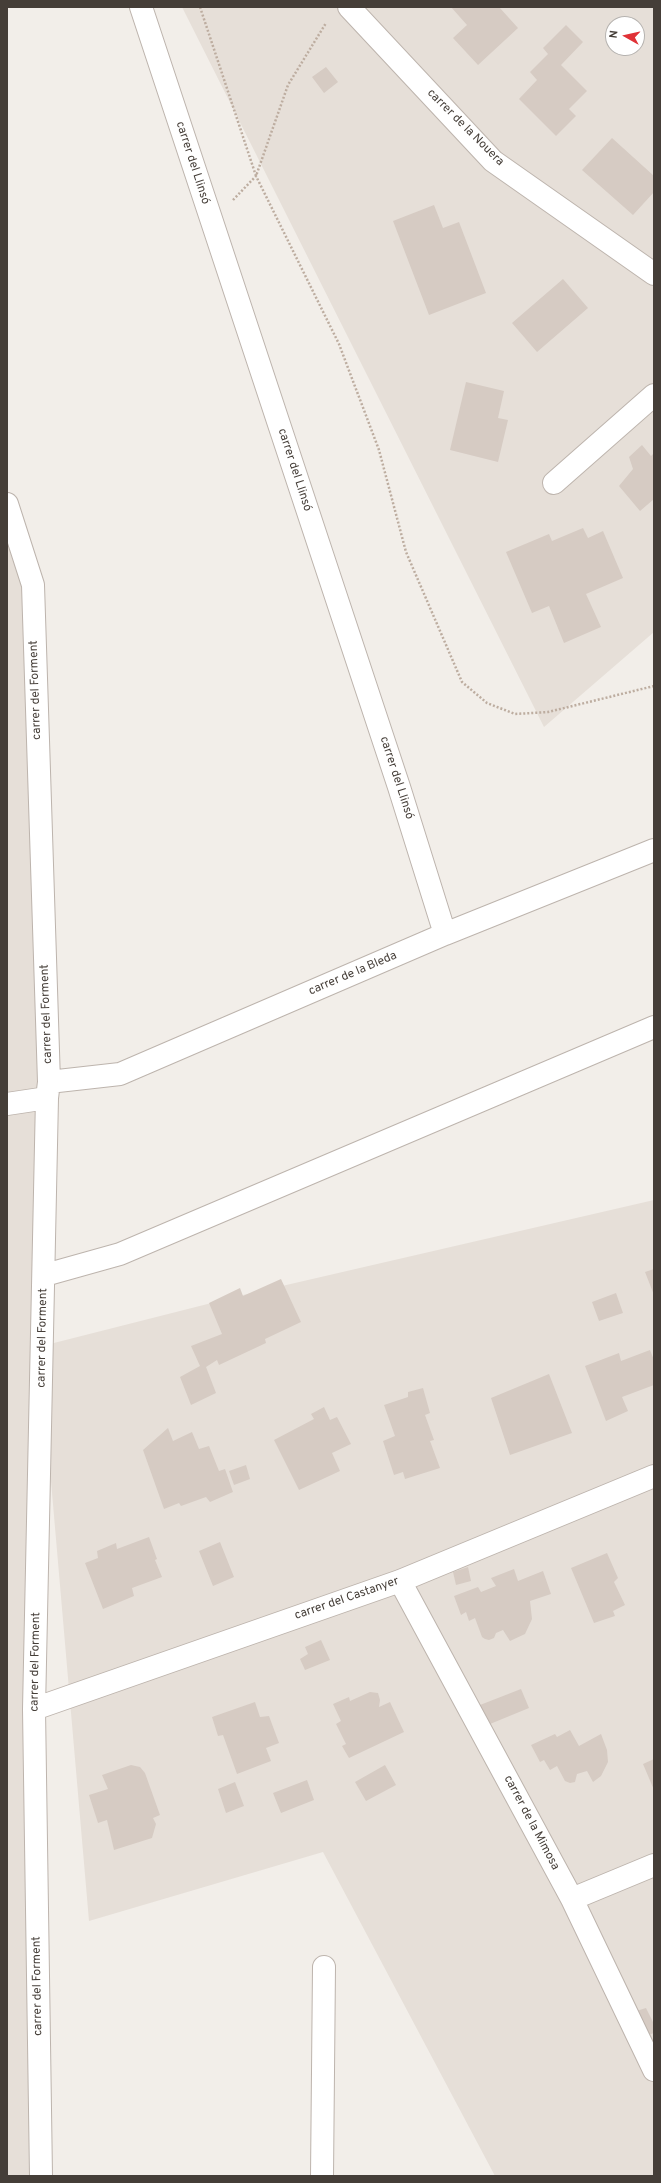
<!DOCTYPE html>
<html>
<head>
<meta charset="utf-8">
<style>
  body { margin:0 }
  #map { position:relative; width:661px; height:2183px; overflow:hidden; background:#f2eee9; font-family:Overpass,sans-serif }
  canvas { display:block }
  .frame { position:absolute; inset:0; border:8px solid #453e38; pointer-events:none }
  .north { position:absolute; left:605px; top:16px; width:40px; height:40px; box-sizing:border-box; background:#fff; border:1px solid #b5b2af; border-radius:50%; rotate:278deg; font-size:11px; font-weight:700; line-height:16px; text-align:center; color:#453e38 }
  .north::after { content:''; display:block; margin:auto; width:14px; height:18px; background:#e03237; clip-path:polygon(50% 0,100% 100%,50% 72%,0 100%) }
</style>
</head>
<body>
<div id="map">
<canvas width="661" height="2183"></canvas>
<div class="frame"></div>
<div class="north">N</div>
</div>
<script>
const g = document.querySelector('canvas').getContext('2d');
g.lineJoin = 'round';
function fillPath(path, color) { g.fillStyle = color; g.fill(path, 'evenodd'); }
function stroke(path, color, width, dash) { g.strokeStyle = color; g.lineWidth = width; g.lineCap = dash ? 'butt' : 'round'; g.setLineDash(dash || []); g.stroke(path); }
function write(font, color, halo, rows, align = 'center') {
  g.font = font + ' Overpass,sans-serif'; g.lineWidth = 3; g.setLineDash([]); g.textBaseline = 'middle'; g.strokeStyle = halo; g.fillStyle = color; for (const [text, x, y, turn = 0] of rows) {
    g.save(); g.translate(x, y); g.rotate((+turn || 0) * Math.PI / 180); g.textAlign = isNaN(turn) ? turn : align; if (halo) g.strokeText(text, 0, 0); g.fillText(text, 0, 0); g.restore();
  }
}
fillPath(new Path2D(`
  M182,7H654V632L544,727ZM613,24H637V48H613Z
  M7,504L33,585L42,1346L243,1295L654,1200V2176H495L323,1852L89,1921L42,1377L41,2176H7Z`), '#e6dfd8');
fillPath(new Path2D(`
  M451,7H499L518,28L478,65L453,38L467,25Z
  M566,25L583,42L561,65L587,91L569,109L576,116L556,136L519,99L537,80L530,72L548,54L543,48Z
  M326,67L338,82L324,93L312,77Z
  M612,138L654,176V192L633,215L582,170Z
  M434,205L443,228L459,222L486,293L429,315L393,221Z
  M563,279L588,308L537,352L512,323Z
  M466,382L504,391L498,418L508,420L498,462L450,450Z
  M642,445L651,456L654,453V499L640,511L619,486L633,469L629,457Z
  M583,528L588,538L603,531L623,578L586,594L601,627L564,643L549,606L532,613L506,552L549,534L552,541Z
  M654,1269V1295L645,1272Z
  M281,1279L301,1322L265,1339L266,1343L219,1365L217,1360L206,1367L216,1393L191,1405L180,1377L200,1366L191,1346L222,1334L209,1303L240,1288L243,1296Z
  M616,1293L623,1313L599,1321L592,1302Z
  M650,1350L654,1360V1385L622,1397L628,1411L606,1421L585,1366L619,1353L621,1361Z
  M549,1374L572,1433L510,1455L491,1398Z
  M423,1388L430,1413L425,1415L434,1440L430,1441L440,1468L405,1479L403,1472L394,1475L383,1441L395,1436L384,1405L408,1397V1392Z
  M324,1407L330,1420L337,1417L351,1444L332,1453L340,1471L299,1490L274,1440L314,1419L311,1414Z
  M168,1428L173,1441L192,1432L199,1449L209,1446L219,1471L225,1469L233,1492L210,1502L206,1497L181,1506L179,1503L164,1509L143,1450Z
  M246,1465L250,1479L234,1485L229,1471Z
  M149,1537L157,1559L155,1560L162,1577L132,1588L134,1596L103,1609L85,1563L98,1558L97,1551L116,1543L117,1549Z
  M220,1542L234,1577L213,1586L199,1551Z
  M607,1553L618,1578L614,1582L625,1605L613,1611L615,1616L594,1623L571,1568Z
  M468,1567L471,1581L456,1585L453,1572Z
  M514,1569L518,1581L543,1571L551,1594L530,1601L532,1619L525,1634L510,1641L503,1630L496,1633L494,1638L489,1640L485,1639L482,1637L475,1618L469,1621L466,1612L461,1615L454,1596L478,1587L481,1592L496,1586L491,1578Z
  M321,1640L330,1660L305,1670L300,1659L308,1654L305,1647Z
  M521,1689L529,1708L490,1724L480,1705Z
  M370,1692L378,1693L380,1700L379,1707L390,1702L404,1732L349,1758L342,1746L346,1744L336,1724L341,1721L333,1704L349,1697L350,1701Z
  M255,1702L260,1717L269,1716L279,1743L266,1748L271,1761L237,1774L223,1735L218,1736L212,1717Z
  M570,1730L579,1746L601,1734L607,1750L608,1762L601,1776L593,1782L587,1771L577,1774L575,1782L570,1783L565,1781L557,1766L550,1770L544,1760L540,1762L531,1745L555,1734L557,1737Z
  M654,1759V1790L643,1764Z
  M131,1765L140,1767L145,1773L160,1815L153,1818L156,1824L152,1838L114,1850L107,1820L98,1823L89,1795L108,1789L102,1775Z
  M385,1765L396,1785L366,1801L355,1782Z
  M307,1780L314,1800L281,1813L273,1793Z
  M235,1782L244,1806L226,1813L218,1789Z
  M646,2008L654,2024V2033L645,2036L633,2012Z`), '#d6cbc3');
const minor = new Path2D(`
  M141,7L399,787L445,934
  M349,7L493,161L654,274
  M554,483L654,395
  M7,504L33,585L49,1082L47,1098L34,1709L41,2176
  M49,1082L120,1074L445,934L654,850
  M7,1104L47,1098
  M45,1275L120,1254L654,1027
  M400,1581L572,1899L654,2070
  M34,1709L400,1581L654,1476
  M572,1899L654,1865
  M322,2176L324,1967`);
stroke(minor, '#bdb4ad', 24);
stroke(new Path2D(`
  M200,7L256,176L288,85L326,23
  M233,200L256,176L339,344L379,450L406,552L462,682L487,703L515,714L548,712L654,686`), '#bdada0', 2.5, [2, 2]);
stroke(minor, '#fff', 22);
write('12px', '#453e38', '#fff', [
  ["carrer de la Nouera",465,128,45],
  ["carrer del Llinsó",192,163,72],
  ["carrer del Llinsó",294,470,72],
  ["carrer del Forment",36,690,-92],
  ["carrer del Llinsó",396,778,72],
  ["carrer de la Bleda",353,974,-23],
  ["carrer del Forment",47,1014,-92],
  ["carrer del Forment",43,1338,-89],
  ["carrer del Castanyer",347,1599,-19],
  ["carrer del Forment",36,1662,-89],
  ["carrer de la Mimosa",531,1823,62],
  ["carrer del Forment",38,1986,-91]
]);
</script>
</body>
</html>
